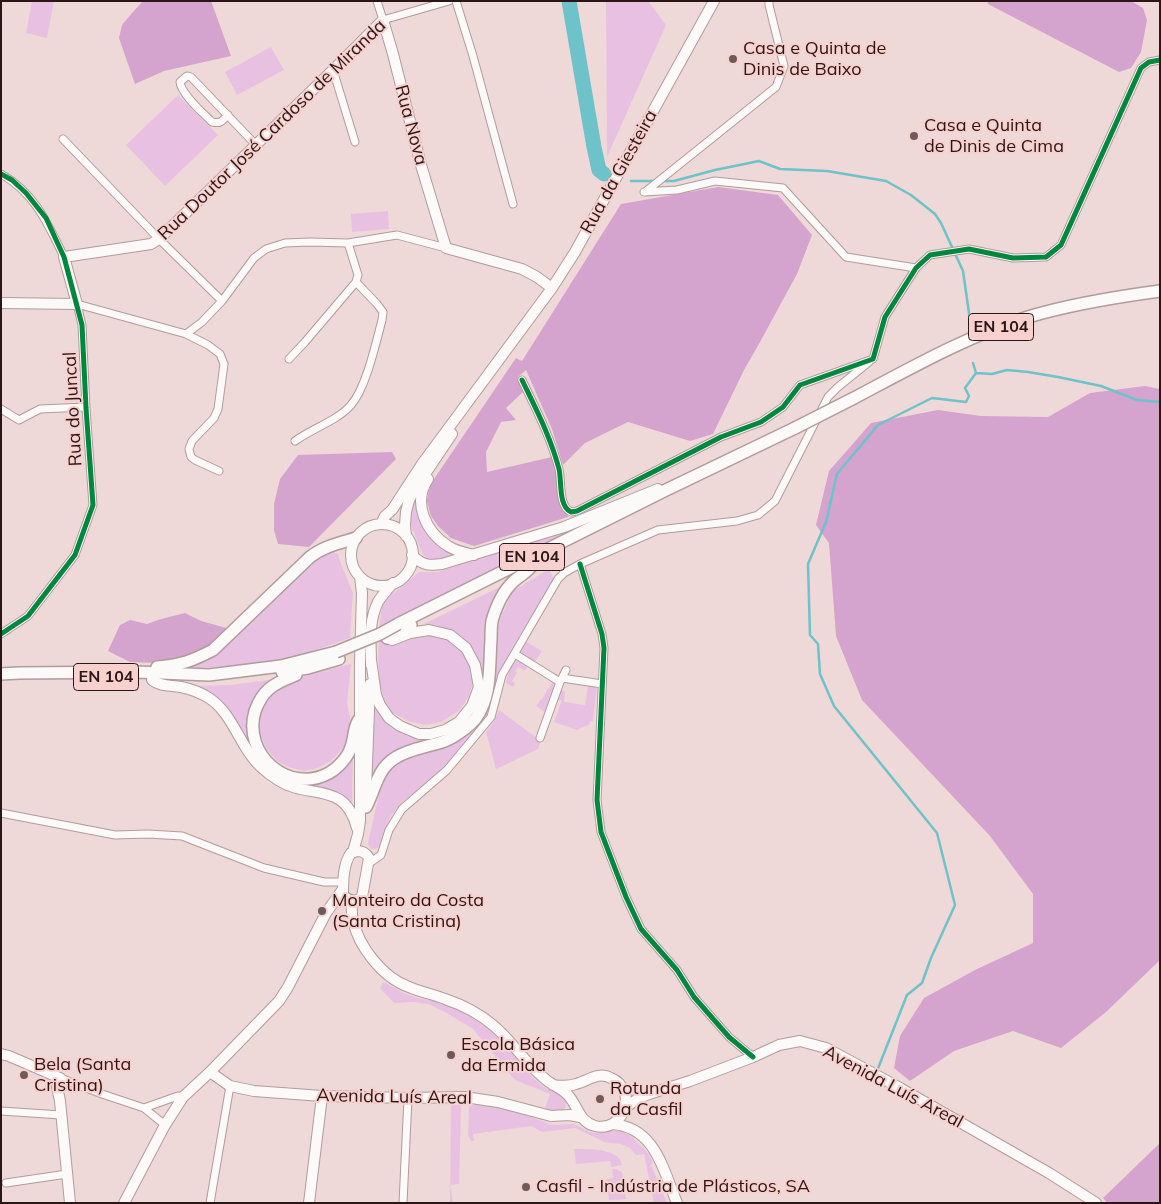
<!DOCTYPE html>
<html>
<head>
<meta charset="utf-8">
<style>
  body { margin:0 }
  #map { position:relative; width:1161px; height:1204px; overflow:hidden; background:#eed9d8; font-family:Mulish,sans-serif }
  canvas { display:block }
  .frame { position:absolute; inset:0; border:2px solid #2c1615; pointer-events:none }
</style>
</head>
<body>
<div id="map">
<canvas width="1161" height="1204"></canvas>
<div class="frame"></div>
</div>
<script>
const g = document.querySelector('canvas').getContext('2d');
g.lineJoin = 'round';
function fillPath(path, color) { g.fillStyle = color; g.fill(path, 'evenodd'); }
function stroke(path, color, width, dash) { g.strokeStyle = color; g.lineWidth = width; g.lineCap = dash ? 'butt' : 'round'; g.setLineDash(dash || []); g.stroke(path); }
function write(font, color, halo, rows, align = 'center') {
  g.font = font + ' Mulish,sans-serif'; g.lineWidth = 4; g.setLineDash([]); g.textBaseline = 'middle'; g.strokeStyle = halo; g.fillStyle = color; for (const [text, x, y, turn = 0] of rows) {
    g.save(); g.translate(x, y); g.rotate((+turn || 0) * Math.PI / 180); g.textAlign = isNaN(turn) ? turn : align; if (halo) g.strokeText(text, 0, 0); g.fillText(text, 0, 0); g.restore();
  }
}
fillPath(new Path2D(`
  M32,1H54L47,38L26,33Z
  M606,1H648L666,25L607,157Z
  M271,47L284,70L237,95L225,72Z
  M178,95L218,135L165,186L126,145Z
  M388,211L389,229L352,232L351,214Z
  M415,499C417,515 423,535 437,545C442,549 448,552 454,555L440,559L431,560L426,558L422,553L410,522V512Z
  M600,517L403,616L414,636L432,635L451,641L462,651L471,669L474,680L469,696L459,711L441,722L425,725L408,721L393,713L384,699L378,678L379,627L382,608L389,596L403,586L419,572H438Z
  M331,551L338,554L341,564L353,593L350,638L293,658L236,666L179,669L311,560Z
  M549,569L554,579L512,648L496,681L488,714L479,727L440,771L400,804L390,817L379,847C373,851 370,849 368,843L380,790L384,780L390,771L400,763L407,760L461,739L476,726L485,714L491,696L495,673L498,628L501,617L513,591Z
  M502,586L491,613L482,690L480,663L468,642L451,630L435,625L424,624Z
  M525,641L542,651L534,663L518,652Z
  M517,659L528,666L525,671L518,667L515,671L517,673L512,681L515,683L513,687L506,683L512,661Z
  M351,664L347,703L351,722L345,746L331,761L318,768L304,771L288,767L277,761L267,750L261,736L257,722L261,706L271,691L286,681Z
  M275,679C265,691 248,703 248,721C248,731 252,742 254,752L230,715L195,686L231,685Z
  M553,681L555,683V687L546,713L536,706L541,699H542Z
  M592,685L597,687L593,721L589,722L590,724L577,730L554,722L562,700H557L560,690L565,691L564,702L585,705L588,686Z
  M375,709C396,733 408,740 441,736L391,756L371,780Z
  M499,710L541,741L538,749L496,769L486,732L493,723Z
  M353,751L352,807L299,783H310Z
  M384,982C395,989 406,995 418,998C423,1000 429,999 434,1001C448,1005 463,1012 475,1020C488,1028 500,1039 510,1050C521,1063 530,1078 544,1087C550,1091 558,1091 565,1096C570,1114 558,1111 544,1111L550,1094L515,1080L473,1029L445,1012L431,1005L415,1002L394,1003L380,988Z
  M451,1105H461L459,1184L449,1185L451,1189L453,1203H450Z
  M471,1105H499L552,1125L573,1124L593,1133L620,1130L632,1137L645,1150L650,1156L653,1163L651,1165L667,1203H654L644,1154L636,1155L630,1148L621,1144L604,1142L575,1128L542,1132L531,1126L473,1134L474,1141H471L468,1135L469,1107Z
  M574,1149C588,1149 620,1148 622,1165L611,1167L610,1161L576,1164Z
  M612,1169H616L622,1172L626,1199L609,1200L606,1179L613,1178Z`), '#e8c0e1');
fillPath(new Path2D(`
  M143,1H211L231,56L164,71L135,84L119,38L122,25L132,13Z
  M987,1H1131L1143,8L1147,20L1141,52L1131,68L1119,72L988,4Z
  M718,187L778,195L812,235L797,274L760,342L744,370L713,434L690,441L628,422L585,443L563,465L552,429L526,370L518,377L524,391L506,408L516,420L501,422L486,452L487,472L552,457L568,517L474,546L451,538L438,526L431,516L427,501L430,485L516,358L522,361L621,204Z
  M1145,386L1160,389V960L1106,1012L1061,1048L1013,1031L954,1051L910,1081L894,1068L900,1036L924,998L975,970L1033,943V894L990,836L862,700L836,636L829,543L816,525L829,471L871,423L938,410L981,416L1048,417L1090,393Z
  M392,452L396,459L309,547L278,544L274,530V504L280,479L298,455Z
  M185,613L201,621L230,629L205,649L185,658L157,663L130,662L108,651L120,625L130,620L147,624L161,619Z
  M1160,1143V1203H1107L1103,1198Z`), '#d4a3ce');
stroke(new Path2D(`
  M631,181H654
  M662,181H674L715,170L759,161L780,169L827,171L886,181L911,195L935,214L941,223L963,271L970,320
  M973,363L976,373L992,374L1007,370L1028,372L1058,377L1101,386L1137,400L1160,402
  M877,1071L907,995L922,983L931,958L955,905L937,833L834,706L820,674L818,644L810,635L808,564L826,522L837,474L878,425L932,398L966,402L969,396L965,388L976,373`), '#6ec2c9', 2.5);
stroke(new Path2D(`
  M569,1L594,147L599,170L604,174`), '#6ec2c9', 15);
const street = new Path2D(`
  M377,1L383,20L449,1
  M456,1L473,56L513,204
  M333,70L355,142
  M228,115C222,121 221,124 212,122C203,113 181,94 180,82L187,76L191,77L256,145
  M63,139L159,239L222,301
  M1,174C35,193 48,224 64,257
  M644,192L677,190L715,181L783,188L846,257L916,268
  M645,192L776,87L784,66L769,5V1
  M186,334L202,322L222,301L254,258L266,249L285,243L310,242L348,243L397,235L446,248
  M289,359L305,342L356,282L358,275L348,243
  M522,380C536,409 551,438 559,469C562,481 558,506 571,512L577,511L721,437L761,422L783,407L800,385L873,359L885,317L916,268L930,255L969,249L1013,258L1046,257L1061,245L1141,68L1149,62L1160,60
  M1,409L19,420L40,409L86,407
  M295,441C313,428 337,421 351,405C366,388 376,343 382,320L383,312L377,304L356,282
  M580,564L602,634L604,648L597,800L601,832L626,897L641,929L677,970L694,997L729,1037L753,1057
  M1,634L28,616L75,555L93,505L86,408L82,325L77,304L186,334L208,345L220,354L224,364L218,409L214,418L192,441L189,449L191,457L195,460L219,471
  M515,654L560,682L540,738
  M562,678L602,684
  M560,682L566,670
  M1,813L115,835L148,834L182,836L264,868L324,882H344
  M368,864L381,855L389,830L402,809L447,770L491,717L502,675L558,579L564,573L580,564L658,530L737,521L758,515L775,501L828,397L838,387L869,362
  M60,1078L102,1094L144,1108L165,1125
  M144,1108L178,1096L183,1097
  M1,1111L61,1115
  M6,1183L67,1174
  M210,1203L230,1086
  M403,1203L408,1098`);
const secondary = new Path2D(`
  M1,303L77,304L64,257L151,244L159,239L333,70L383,20L393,54L421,165L446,248L522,269L537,277L552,288
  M428,479C412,503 426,532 448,546C455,551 466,553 474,555
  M381,524L385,516L392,510L422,464L552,288L575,252L714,1
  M351 555a31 31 0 1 1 62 0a31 31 0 1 1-62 0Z
  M406,536L405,525L406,512L409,500L415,489L452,434
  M412,555C422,565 428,566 442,564L564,527L658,489
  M371,660L376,695L380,705L389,718L400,726L419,734H431L445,730L459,722L472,706L479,687L475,665L466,648L450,635L429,630L410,633L392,640L390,639
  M371,665C371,644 368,622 378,602C382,595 388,589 393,583
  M152,680C161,687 171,685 181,687C191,689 201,693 209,698C229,711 237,736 250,754C257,765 267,773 278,780C308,800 345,780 357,828
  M366,790L370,684
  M357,851C363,851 366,853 369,858L362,897C356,902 349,902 343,895C343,882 343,864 351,853Z
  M353,852L358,834L360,821V662L362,593L360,577
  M352,901C352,907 351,913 353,920C358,946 383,978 409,987C420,992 433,994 445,999C463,1005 480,1014 494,1026C513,1042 525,1063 544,1078C551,1085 562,1088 568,1095C578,1106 579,1122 595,1126C624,1133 639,1090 611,1078C598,1071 588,1081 576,1084C568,1087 561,1086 553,1085
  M1,1054L9,1056L60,1078L57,1087L60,1101L70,1203
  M210,1072L230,1086L254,1091L322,1096L408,1098L465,1097L498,1102L551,1116L570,1115L580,1117
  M626,1107L639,1098L649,1094L690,1081L753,1057L779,1045L800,1041L826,1048L900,1088L1049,1173L1096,1203
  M612,1124C655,1127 663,1169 677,1203
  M124,1203L165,1125L183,1097L210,1072L279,1001L288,987L326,913L343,889
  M309,1203L322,1096`);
const primary = new Path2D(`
  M854,398C911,368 967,336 1028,317C1071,304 1115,297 1160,291
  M398,624L666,490L795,428
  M387,638L411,625
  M157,667C181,665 192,661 213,650L310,557C324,546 340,543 356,538
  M282,672L308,668L339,659
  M1,674L19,673L137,672L209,675L281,666L336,652
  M296,675C286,679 277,682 269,689C262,695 258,703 255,711C242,755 289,795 329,773C338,768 348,757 351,747C355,737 353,726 360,718
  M366,807C375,790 377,769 395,758C409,749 426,747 442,742C452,739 469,727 476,718C492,696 489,665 491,640C491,634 491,627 492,621C496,607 503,591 514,581C522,574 528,572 534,563`);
stroke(street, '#b09c9c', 9);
stroke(secondary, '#b09c9c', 12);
stroke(primary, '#b09c9c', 14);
stroke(street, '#fcf9f9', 7);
stroke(secondary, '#fcf9f9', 10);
stroke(primary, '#fcf9f9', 11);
const primaryBridge = new Path2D(`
  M795,428L854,398
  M336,652L380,634L398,624`);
stroke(primaryBridge, '#b09c9c', 14, []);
stroke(primaryBridge, '#fcf9f9', 11);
stroke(new Path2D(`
  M1,174L12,180L26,193L46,218L64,257L82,325L86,408L93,505L75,555L28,616L1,634
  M522,380C536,409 551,438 559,469C562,481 558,506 571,512L577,511L721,437L761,422L783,407L800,385L873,359L885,317L916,268L930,255L969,249L1013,258L1046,257L1061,245L1141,68L1149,62L1160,60
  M580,564L602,634L604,648L597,800L601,832L626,897L641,929L677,970L694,997L729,1037L753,1057`), '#00873e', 5);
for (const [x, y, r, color] of [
  [733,59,5,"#705a59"],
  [914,136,5,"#705a59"],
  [322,911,5,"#705a59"],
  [451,1055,5,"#705a59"],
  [24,1075,5,"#705a59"],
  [600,1099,5,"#705a59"],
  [526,1187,5,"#705a59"]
]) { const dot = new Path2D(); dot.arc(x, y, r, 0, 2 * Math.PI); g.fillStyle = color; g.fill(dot); stroke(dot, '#f8d1ce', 2); }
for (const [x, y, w] of [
  [1001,327,65],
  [532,557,65],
  [106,677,65]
]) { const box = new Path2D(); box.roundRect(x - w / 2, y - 13.5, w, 27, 4); g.fillStyle = '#f8d1ce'; g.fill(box); stroke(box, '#2c1615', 1); }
write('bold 16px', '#2c1615', null, [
  ["EN 104",1001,327],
  ["EN 104",532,557],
  ["EN 104",106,677]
]);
write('18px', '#2c1615', '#f8d1ce', [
  ["Casa e Quinta de",743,49],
  ["Dinis de Baixo",743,70],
  ["Casa e Quinta",924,126],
  ["de Dinis de Cima",924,147],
  ["Monteiro da Costa",332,901],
  ["(Santa Cristina)",332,922],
  ["Escola Básica",461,1045],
  ["da Ermida",461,1066],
  ["Bela (Santa",34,1065],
  ["Cristina)",34,1086],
  ["Rotunda",610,1089],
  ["da Casfil",610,1110],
  ["Casfil - Indústria de Plásticos, SA",536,1187]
], 'left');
write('18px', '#2c1615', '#f8d1ce', [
  ["Rua Nova",411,125,75],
  ["Rua Doutor José Cardoso de Miranda",272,130,-44],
  ["Rua da Giesteira",619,172,-61],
  ["Rua do Juncal",73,409,-93],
  ["Avenida Luís Areal",893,1087,28],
  ["Avenida Luís Areal",394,1097,1]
]);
</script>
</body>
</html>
